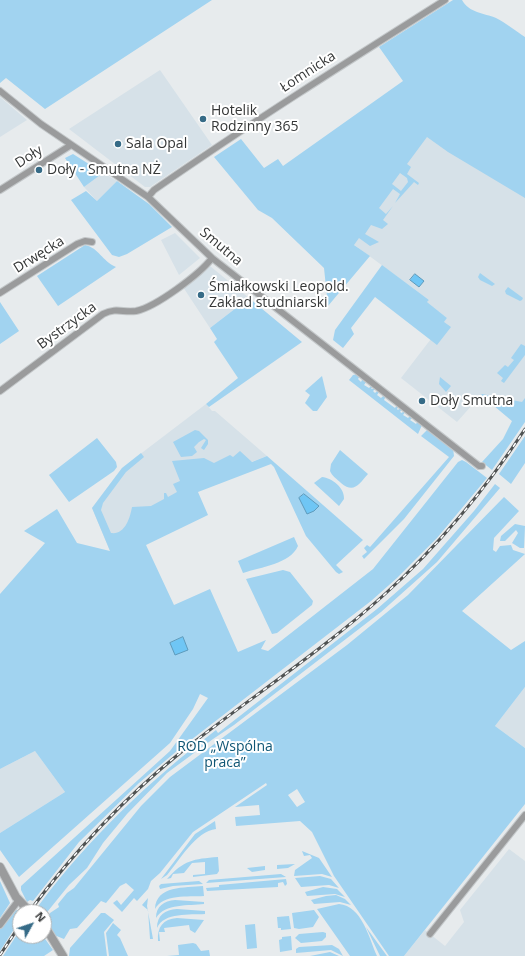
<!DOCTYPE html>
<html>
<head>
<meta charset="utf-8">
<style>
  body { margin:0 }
  #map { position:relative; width:525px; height:956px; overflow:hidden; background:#e7ebed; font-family:"Open Sans",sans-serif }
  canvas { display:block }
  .north { position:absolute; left:12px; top:904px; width:40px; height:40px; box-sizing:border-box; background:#fff; border:1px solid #aeafaf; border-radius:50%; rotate:50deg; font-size:11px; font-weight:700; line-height:16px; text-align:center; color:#353737 }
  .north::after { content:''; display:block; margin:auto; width:14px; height:18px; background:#366b87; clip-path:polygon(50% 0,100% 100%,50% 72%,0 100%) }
</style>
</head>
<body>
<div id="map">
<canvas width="525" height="956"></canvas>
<div class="north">N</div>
</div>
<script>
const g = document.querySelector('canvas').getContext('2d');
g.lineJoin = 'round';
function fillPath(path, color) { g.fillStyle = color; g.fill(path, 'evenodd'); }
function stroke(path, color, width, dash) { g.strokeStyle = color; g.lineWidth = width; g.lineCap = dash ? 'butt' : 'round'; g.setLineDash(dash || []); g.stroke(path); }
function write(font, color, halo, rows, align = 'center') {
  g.font = font + ' "Open Sans",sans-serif'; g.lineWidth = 4; g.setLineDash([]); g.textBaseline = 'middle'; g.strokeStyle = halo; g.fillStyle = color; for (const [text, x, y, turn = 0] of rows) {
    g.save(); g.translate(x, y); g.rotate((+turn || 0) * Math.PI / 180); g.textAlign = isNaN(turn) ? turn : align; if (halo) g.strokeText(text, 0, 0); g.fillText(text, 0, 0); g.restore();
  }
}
fillPath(new Path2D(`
  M160,70L212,145L150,187H145L69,129Z
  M0,97L27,120L0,137Z
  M426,133L525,191V400L512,421L481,395L457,422L401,378L447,318L427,302L429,300L349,241Z
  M103,173L117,181L97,201L84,187Z
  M175,233L200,258L179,275L161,240Z
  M210,266L249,298L210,328L183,287Z
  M206,404L212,411H215L267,456L193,484L110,551L92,508L122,468Z
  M525,687V748L495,726Z
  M35,751L65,792L0,833V769Z
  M509,849L525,861V956H404L425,930L445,946L464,922L460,910Z`), '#d6e1e8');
fillPath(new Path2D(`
  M0,0H212L45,109L6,78L0,83Z
  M453,0H462C469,13 484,13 496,18C506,23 516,31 525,37V198L448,152L427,137L407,164L411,167L407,174L419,183L418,185L414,182L395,203L400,194L393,189L379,208L386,214L393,206L383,220L388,224L382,229L371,225L365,234L379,242L370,246L359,238L354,245L370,256L328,306L324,268L272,218L258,210L214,157L241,139L264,168L278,159L283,166L403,81L379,47ZM400,173L407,178L408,182L401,191L392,184Z
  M73,154L103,173L84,187L65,158Z
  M117,181L149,204L172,227L127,254L119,257L112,255L71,200L86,191L97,201Z
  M85,245C99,248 102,261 116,267L58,306L37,276Z
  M382,265L429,300L427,302L447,318L444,322L451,327L437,345L375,297L351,328L354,334L343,348L333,340L335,330Z
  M480,273L495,284L492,286L480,280L478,277Z
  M508,287L523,298L522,300L520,301L506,294L505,291Z
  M249,298L302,342L209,407L206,404L238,378L214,342L217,339L210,328Z
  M0,302L19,331L0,344Z
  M521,344L525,346V355L504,383L501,381L503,378L497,373L505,365L508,367L514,360L511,358Z
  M358,374L360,376L358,379L361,382L363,378L367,381L364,385L369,388L372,385L373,386L371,389L376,388L373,391L375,393L378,390L380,391L377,395L381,398L384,395L386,396L384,400L395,408L397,405L399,406L397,409L398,410L401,407L402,409L400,412L402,413L404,410L406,411L403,415L408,418L411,415L413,417L410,420L416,424L418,421L422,425L418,434L349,380L353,375Z
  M322,376L327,397L317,411H313L305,403L310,395L305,391Z
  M440,377L451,386L446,392L439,384Z
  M482,394L522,402L525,398V422L492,470L482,462L503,439L512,421L481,395Z
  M428,429L453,448L454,456L404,519L364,559L362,556L367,552L364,548L367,545L370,547L449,457L421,436Z
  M195,430L199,431L208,440V444L204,450L201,448L206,440L204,439L199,442L194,447L197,452L192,456L181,457L173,442Z
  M525,436V463L511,484L499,474Z
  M97,438L116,462L117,467L114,471L69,502L49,475Z
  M340,450L368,474C359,484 354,494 341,483C337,479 332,476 330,471L331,464Z
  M240,451L252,462L267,456L363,540L336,565L343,572L339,574L336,572L306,536L274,467L271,464L198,492L208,515L146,545L174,605L210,589L238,652L266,640L261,649L268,651L373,569L458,462L462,460L466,462L487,478L437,538L397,578L371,601L178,750L139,783L79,842L33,901L30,900L27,902L21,890V886L170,751L208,698L200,694L193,709L170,743L19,877L0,850V833L65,792L35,751L0,769V594L45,543L24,531L57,509L77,543L110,551L92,508L122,468L141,453L144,457L126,472L103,503L101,510L111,533C125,535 130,518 132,507L151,506L164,499V493H166L168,497L177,492L173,484L180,481L172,461L204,458L214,463L230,455L233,457Z
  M322,477C332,478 345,488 344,499L339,506L314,483Z
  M495,484L500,488L437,562L381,612L234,725L213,739L167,773L127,814L103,843L87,868L69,885L48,911L44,915V912H37L40,907L39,905C89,838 149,781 216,730L218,733L377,609L423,569L474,511Z
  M504,497L519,511L494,538L493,550L496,552L500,546L511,545L513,550L525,554L462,611L511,650L525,641V687L495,726L525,748V804L404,956H389L334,876L312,832L300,821L236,826L235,817L260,815L259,805L235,807L267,785L266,783L193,832L160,873L151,881L148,889L137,901L134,898L122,912L113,903L117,900L121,905L134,890L126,883L120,886L106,903L101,901L77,928L70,929L64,939L54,935L46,921L50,913L59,907L58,904L67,893L74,888L141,806L170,777L347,645L408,595ZM297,789L305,802L297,807L288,795Z
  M515,524L525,526L524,548H520L512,543L518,533L516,530L505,541H500L501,536Z
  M294,537L298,546C290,564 261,567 243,573L238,561Z
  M283,570L290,572L313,601L312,605L277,633L272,634L246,579Z
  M215,821L216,829C196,831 179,861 167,875L161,879L195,834Z
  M302,851L319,858L332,877L322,874L294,876L295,870L312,858L310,855L304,856Z
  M218,857L219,871L217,874L193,877V875L205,874V862L192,863L184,873L173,874L171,878L167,879C184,860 193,859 218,857Z
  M295,864L288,868L277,869V865Z
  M265,866V870L252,872L247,868Z
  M281,874L286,877L206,883L209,880Z
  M320,876L331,879L339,888L329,885L301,887L295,878Z
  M286,879L287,884L285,886L283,882L278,883V887L207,891L206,888L219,887V885Z
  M0,881L10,903L0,918Z
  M199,881L203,884L173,886L160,889L159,886L161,884Z
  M203,886L204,896C188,897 163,894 155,909C156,885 185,888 203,886Z
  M323,887L337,889L345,897L335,894L307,896L305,892Z
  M336,895L345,899L351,905L340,902L314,904L311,900L326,896Z
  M148,898L147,906L153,939H150L148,910L142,905Z
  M175,900L204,902V904C189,906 165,903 156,918C156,906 164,901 175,900Z
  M339,904C362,906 369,938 377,956H350L317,909Z
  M177,909L205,911V914C190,915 164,912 157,928C157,915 165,910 177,909Z
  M17,910L24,912H20V920L0,951V929L14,911Z
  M314,910L319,917L313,927L299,929L294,928L292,913Z
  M101,913H105L114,920L104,932L107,956H69L70,948Z
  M289,916L291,929L281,930V928H278L277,917Z
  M177,918L204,920L195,933L190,930L189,925L164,928L165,932H159L160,941H158C157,927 163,919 177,918Z
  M113,923L121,930L117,935L120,938L128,956H109L106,933Z
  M255,924L257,948L247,949L245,925Z
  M366,927L387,956H380Z
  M20,930V936H43L53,950L44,956H3Z
  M323,932L326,933V937L322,941L301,943L295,938L299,934Z
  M291,936L292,950L280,952L279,940L282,939V937Z
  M193,943L196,944L201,951L209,950L210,956H167L179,955L178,945Z
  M332,945L339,949L343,956L331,950L296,953V949L299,947Z
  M330,952L339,956H310Z`), '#a1d3f0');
const water = new Path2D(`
  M415,274L424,281L419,287L410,280Z
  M304,494L319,506L314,511L307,514L299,498Z
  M183,637L188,650L175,655L170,643Z`);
fillPath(water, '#6fc6f5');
stroke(water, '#5e9bbc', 1);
const minor = new Path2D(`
  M0,91L41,124L148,197L212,258L479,466H482
  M0,190L71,145
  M148,197L154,190C249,124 347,62 445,0
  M0,293L77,244L85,241L92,242
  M0,391L103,314C117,307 123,313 136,311C156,307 200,274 212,258
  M0,925L18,901
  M430,934L525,815`);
const tertiary = new Path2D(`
  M0,867L16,897L30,912
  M44,925L63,956`);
stroke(minor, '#c3c7c9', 8);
stroke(tertiary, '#c3c7c9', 10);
stroke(minor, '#9a9b9c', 6);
stroke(tertiary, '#9a9b9c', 8);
const rail = new Path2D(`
  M29,912C73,853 123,799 180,753C248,699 321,652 385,594C439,545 485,490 525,429
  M0,955L20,925`);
stroke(rail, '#505353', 3);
stroke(rail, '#fff', 1.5, [4.5]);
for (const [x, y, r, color] of [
  [203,119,4,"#366b87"],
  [118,144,4,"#366b87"],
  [39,170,4,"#366b87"],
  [201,295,4,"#366b87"],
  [422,401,4,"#366b87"]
]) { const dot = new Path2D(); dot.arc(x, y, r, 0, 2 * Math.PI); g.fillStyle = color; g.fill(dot); stroke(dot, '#fff', 1.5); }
write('14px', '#353737', '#fff', [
  ["Łomnicka",308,72,-33],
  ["Doły",29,157,-33],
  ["Smutna",221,247,40],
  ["Drwęcka",39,255,-32],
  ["Bystrzycka",67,326,-36]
]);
write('14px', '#353737', '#fff', [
  ["Hotelik",211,111],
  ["Rodzinny 365",211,127],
  ["Sala Opal",126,144],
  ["Doły - Smutna NŻ",47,170],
  ["Śmiałkowski Leopold.",209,287],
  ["Zakład studniarski",209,303],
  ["Doły Smutna",430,401]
], 'left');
write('14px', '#0e5574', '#fff', [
  ["ROD „Wspólna",225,747],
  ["praca”",225,763]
]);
</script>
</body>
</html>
